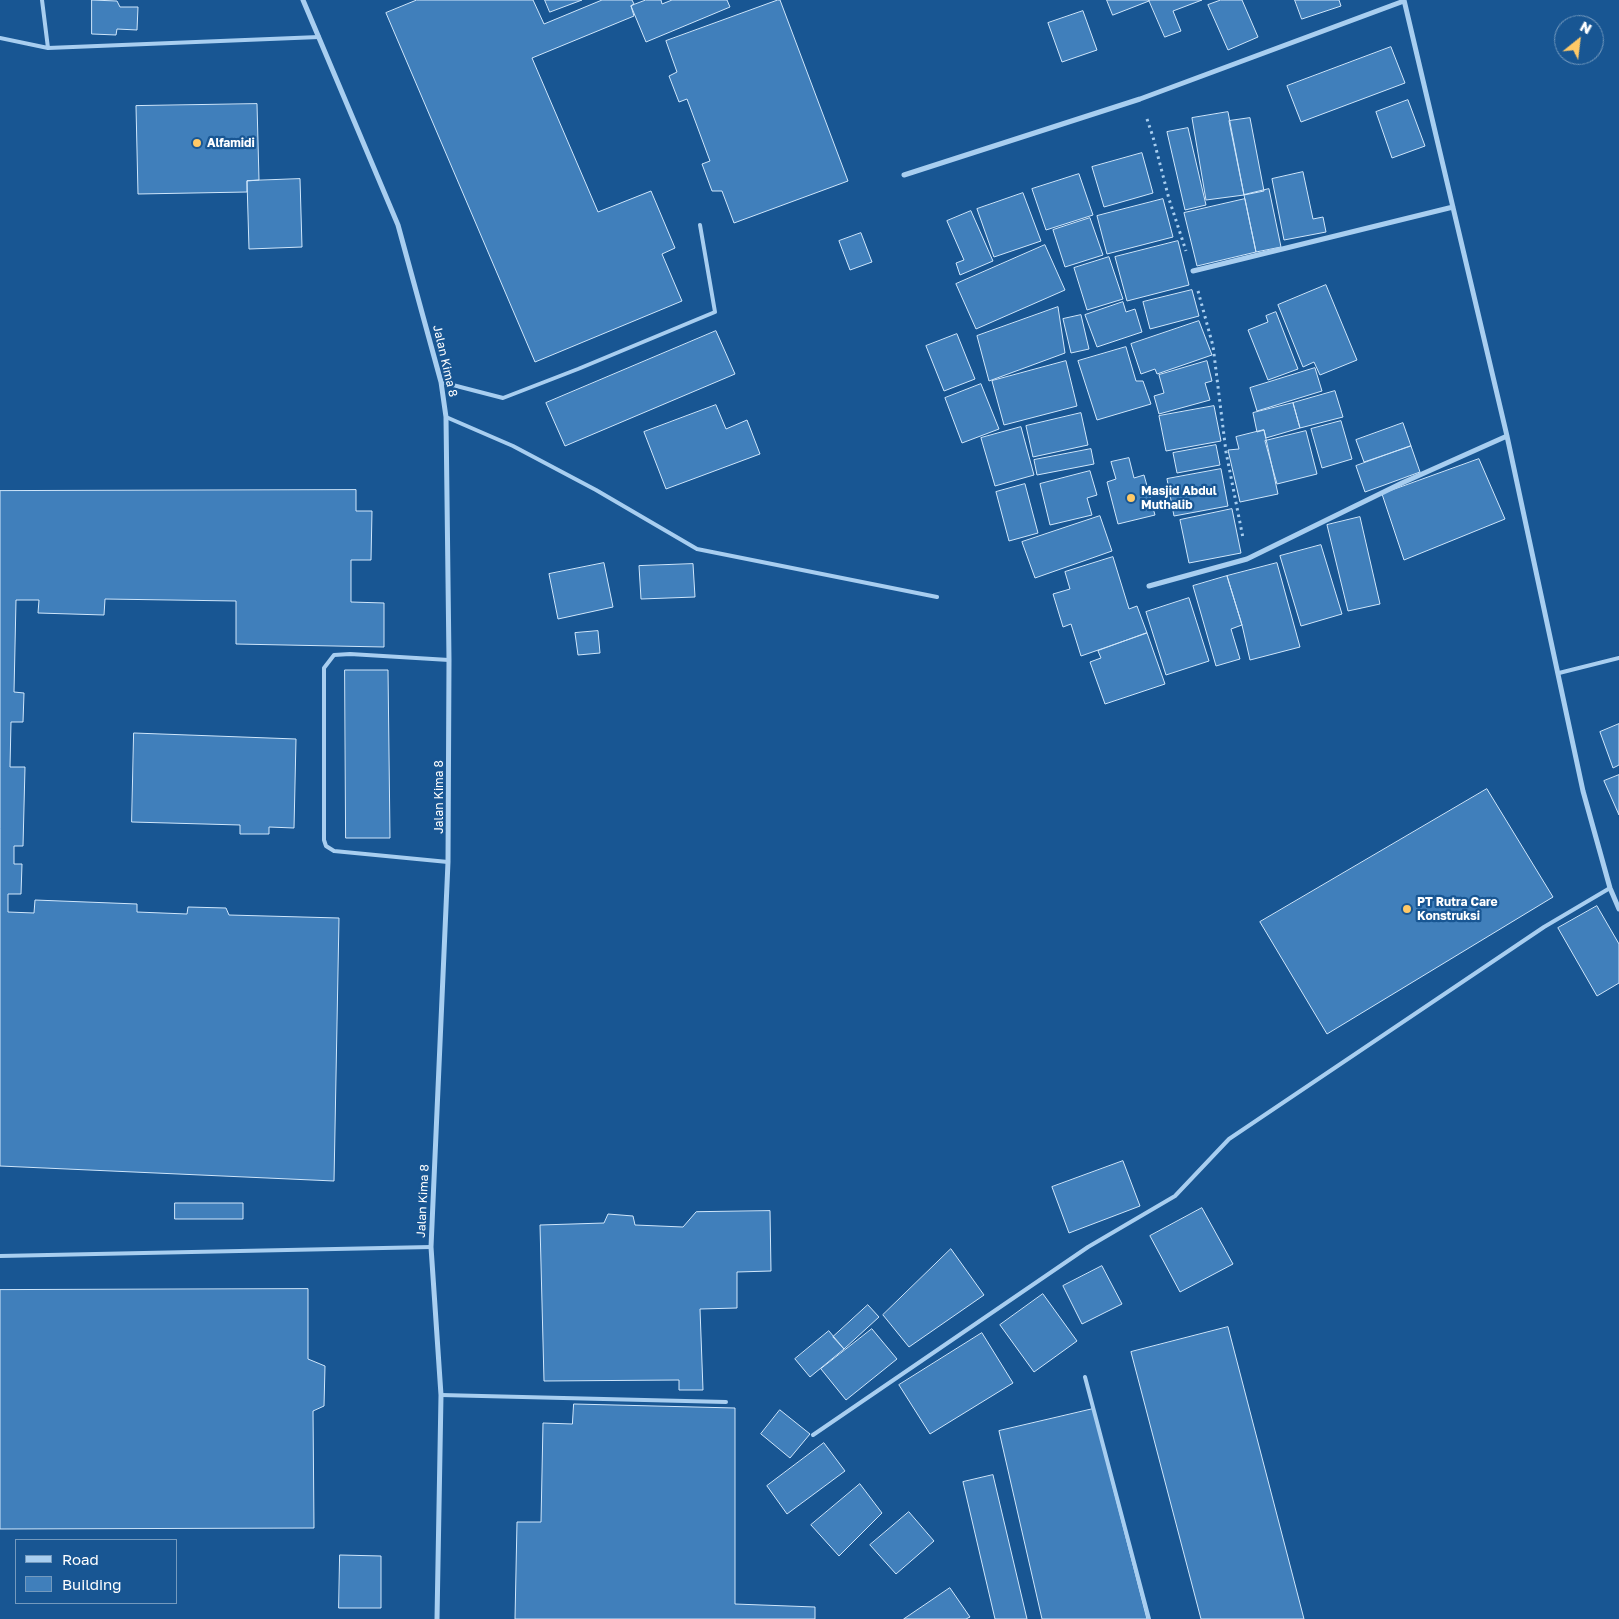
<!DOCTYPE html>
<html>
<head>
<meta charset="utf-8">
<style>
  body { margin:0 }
  #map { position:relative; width:1619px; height:1619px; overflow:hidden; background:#185693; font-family:"Golos Text",sans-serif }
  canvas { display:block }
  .legend { position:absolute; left:15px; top:1539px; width:162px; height:65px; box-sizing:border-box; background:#185693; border:1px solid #749abe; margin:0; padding:6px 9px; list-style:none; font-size:15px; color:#fff }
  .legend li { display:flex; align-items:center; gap:10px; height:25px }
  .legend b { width:25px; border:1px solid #749abe }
  .north { position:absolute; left:1554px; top:15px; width:50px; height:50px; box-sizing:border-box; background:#185693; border:1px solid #749abe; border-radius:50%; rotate:29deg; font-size:14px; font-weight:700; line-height:20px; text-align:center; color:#fff }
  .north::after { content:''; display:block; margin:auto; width:18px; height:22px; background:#ffc967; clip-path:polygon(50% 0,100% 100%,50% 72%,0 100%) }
</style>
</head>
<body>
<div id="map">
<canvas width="1619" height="1619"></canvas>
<ul class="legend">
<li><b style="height:6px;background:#a8cef0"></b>Road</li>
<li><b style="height:14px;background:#407fbb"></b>Building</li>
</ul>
<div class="north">N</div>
</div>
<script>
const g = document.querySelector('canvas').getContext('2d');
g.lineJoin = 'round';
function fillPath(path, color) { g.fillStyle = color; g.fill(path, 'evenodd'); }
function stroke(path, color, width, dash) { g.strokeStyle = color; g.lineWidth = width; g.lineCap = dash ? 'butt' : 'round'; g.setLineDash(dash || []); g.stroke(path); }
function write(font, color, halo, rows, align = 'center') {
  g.font = font + ' "Golos Text",sans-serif'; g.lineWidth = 4.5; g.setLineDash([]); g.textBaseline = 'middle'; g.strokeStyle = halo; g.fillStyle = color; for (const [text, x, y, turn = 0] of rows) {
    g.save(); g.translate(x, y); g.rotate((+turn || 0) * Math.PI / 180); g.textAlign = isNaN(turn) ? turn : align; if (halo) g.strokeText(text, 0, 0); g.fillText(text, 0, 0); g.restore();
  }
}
const building = new Path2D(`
  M92,0L117,1L120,7H138L137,30L117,29L116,35L92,34Z
  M417,0H533L544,24L602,0H632L634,4L631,6L634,16L532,58L598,212L651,191L675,248L662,254L682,301L535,362L386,13Z
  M545,0H582L550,12Z
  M646,0H661L662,4L672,0H727L730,7L646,42L631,6Z
  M778,0H780L848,181L734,223L722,191H712L702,164L710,161L687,99L679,102L669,76L677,72L666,41Z
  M1107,0H1149V1L1113,15Z
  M1149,0H1202L1173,11L1181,31L1165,37Z
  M1221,0H1242L1258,37L1228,50L1208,5Z
  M1295,0H1339L1341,6L1302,19Z
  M1083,11L1097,50L1062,62L1048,23Z
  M1391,47L1405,83L1301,122L1287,86Z
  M1408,100L1425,146L1392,158L1376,112Z
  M257,104L259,180L247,181V192L138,194L136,106Z
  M1228,112L1244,195L1206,200L1192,118Z
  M1250,118L1264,191L1244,195L1229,121Z
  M1188,128L1206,205L1185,210L1167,132Z
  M1142,153L1153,193L1104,207L1092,167Z
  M1303,172L1313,219L1323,217L1326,232L1284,240L1272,179Z
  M1079,174L1093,215L1046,230L1032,189Z
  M300,179L302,247L249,249L247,181Z
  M1269,189L1281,247L1256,252L1244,195Z
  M1023,193L1041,241L994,257L977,209Z
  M1163,199L1173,237L1107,254L1097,216Z
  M1245,199L1256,252L1197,266L1184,213Z
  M971,211L993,261L960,275L956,263L964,260L947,221Z
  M1090,218L1103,255L1065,267L1053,230Z
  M861,233L872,262L850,270L839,241Z
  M1178,241L1189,285L1127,301L1115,257Z
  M1045,245L1065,290L976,329L956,284Z
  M1109,257L1123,299L1087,310L1074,268Z
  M1326,285L1357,360L1320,375L1314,362L1303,367L1278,305Z
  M1192,290L1199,316L1150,329L1143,302Z
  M1123,302L1126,312L1135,309L1142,332L1097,347L1085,315Z
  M1058,307L1065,353L989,381L977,336Z
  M1276,312L1298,369L1268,380L1248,330L1268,322L1266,316Z
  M1081,315L1089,349L1071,353L1063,319Z
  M1199,321L1212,355L1157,374L1155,369L1141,374L1131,344Z
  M716,331L735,374L565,446L546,403Z
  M957,334L975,379L944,391L926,346Z
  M1126,347L1136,381H1143L1151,404L1097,420L1078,361Z
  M1066,361L1077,406L1004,425L992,381Z
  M1207,361L1212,381L1205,383L1210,400L1159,414L1154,396L1164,393L1159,375Z
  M1315,368L1322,391L1257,411L1250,388Z
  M981,384L999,429L962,443L945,398Z
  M1335,391L1343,417L1300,428L1293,403Z
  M1293,403L1300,428L1266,438L1264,430L1257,432L1253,413Z
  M716,405L726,429L747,420L760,454L666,489L644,432Z
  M1214,406L1221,441L1166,451L1159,416Z
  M1081,413L1088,445L1033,457L1026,426Z
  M1341,421L1352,459L1322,468L1311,429Z
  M1403,423L1411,446L1364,462L1356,440Z
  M1021,427L1034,475L995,486L981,438Z
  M1264,430L1278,494L1240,502L1228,450L1239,449L1236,437Z
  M1306,431L1317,474L1277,484L1265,441Z
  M1216,445L1220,465L1177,473L1173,453Z
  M1411,446L1420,472L1365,492L1356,466Z
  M1091,449L1094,464L1037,475L1034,460Z
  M1129,458L1134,478L1144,475L1155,515L1118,524L1107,482L1116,479L1111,462Z
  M1479,459L1505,519L1404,560L1382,494Z
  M1221,469L1228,506L1174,516L1167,479Z
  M1090,471L1097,495L1087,498L1092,515L1050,525L1040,484Z
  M1025,484L1038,533L1009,541L996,492Z
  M356,490V511H372L371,560H351V602L384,603V647L236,644V601L105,599L104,615L38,613L39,600H16L14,692L24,693L23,722H11L10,767H25L23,846H14V864H22L21,894H8V912L34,913L35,900L137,904V912L187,914L188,907L226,908L229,915L339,918L334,1181L0,1166V491Z
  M1232,509L1241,553L1189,563L1180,520Z
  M1100,516L1112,551L1035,578L1022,542Z
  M1360,517L1380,604L1348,611L1327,525Z
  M1321,545L1342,614L1301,626L1280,556Z
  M1113,557L1129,609L1137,606L1147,633L1081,656L1071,624L1063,627L1053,594L1070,589L1065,572Z
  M604,563L613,607L558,619L549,574Z
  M1277,563L1300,647L1250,660L1242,625L1227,576Z
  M693,564L695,597L641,599L639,566Z
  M1227,576L1242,625L1231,629L1240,659L1216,666L1193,586Z
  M1189,598L1209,661L1166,675L1146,612Z
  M598,631L600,653L578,655L575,633Z
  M1147,633L1165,684L1105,704L1090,662L1101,658L1098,651Z
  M345,670H388L390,838H346Z
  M1619,724V765L1613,768L1600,732Z
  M134,733L296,739L294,828L269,827V834H240V825L132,822Z
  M1619,775V815L1604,781Z
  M1487,789L1553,897L1327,1034L1260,922Z
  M1597,906L1619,944V983L1597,996L1558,928Z
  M1123,1161L1140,1206L1069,1233L1052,1187Z
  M175,1203H243V1219H175Z
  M1202,1208L1233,1264L1180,1292L1150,1236Z
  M770,1211L771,1271L737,1272V1308L700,1309L703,1390H679V1380L544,1381L540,1225L604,1223L608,1214L633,1216L635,1225L683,1227L696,1212Z
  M951,1249L984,1295L909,1347L883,1315Z
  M1102,1266L1122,1304L1082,1324L1063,1286Z
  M308,1289V1359L325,1366L324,1406L313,1411L314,1528L0,1529V1290Z
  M1043,1294L1077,1341L1034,1372L1000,1325Z
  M868,1305L879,1317L844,1349L833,1337Z
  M1228,1327L1304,1619H1201L1131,1352Z
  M872,1329L897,1359L846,1400L821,1369Z
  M829,1331L844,1349L810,1377L795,1359Z
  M982,1333L1013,1383L930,1434L899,1385Z
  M574,1404L735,1408V1604L815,1607V1619H515L517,1522H541L543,1423L572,1424Z
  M1093,1409L1147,1619H1042L999,1431Z
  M780,1410L810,1434L790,1458L761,1434Z
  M824,1443L845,1471L787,1514L767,1486Z
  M993,1475L1027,1619H995L963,1482Z
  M860,1484L882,1513L839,1556L811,1525Z
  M909,1512L934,1541L896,1574L870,1545Z
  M340,1555L381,1556V1608H339Z
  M950,1588L970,1617L966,1619H904Z`);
fillPath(building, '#407fbb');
stroke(building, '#cfe6fb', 1);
stroke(new Path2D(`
  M1147,119L1153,137L1169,199L1186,251
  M1198,291L1213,346L1226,452L1243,538`), '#a8cef0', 3, [2.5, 4]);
stroke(new Path2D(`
  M42,0L48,48
  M0,38L48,48L319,37
  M441,382L503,398L578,369L715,312L700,225
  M446,417L513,446L596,490L697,549L937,597
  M1559,673L1619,658
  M448,862L334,851L326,846L324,840V668L334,655L350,654L449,660
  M0,1256L431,1247
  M1085,1377L1149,1619
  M441,1395L726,1402
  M813,1435L1088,1247L1175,1196L1229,1139L1544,927L1610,888`), '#a8cef0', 4);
stroke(new Path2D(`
  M303,0L398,225L441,382L446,417L449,660L448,862L431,1247L441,1395L437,1619
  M1404,0L1507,436L1583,791L1610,888L1619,909
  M904,175L1140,99L1404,1
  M1193,271L1453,207
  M1149,586L1247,559L1402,483L1507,436`), '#a8cef0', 5);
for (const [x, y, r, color] of [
  [197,143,5,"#ffc967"],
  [1131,498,5,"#ffc967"],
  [1407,909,5,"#ffc967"]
]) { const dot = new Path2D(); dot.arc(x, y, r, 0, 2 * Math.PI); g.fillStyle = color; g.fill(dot); stroke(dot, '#185693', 2); }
write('bold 12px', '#fff', '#185693', [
  ["Alfamidi",207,143],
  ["Masjid Abdul",1141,491],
  ["Muthalib",1141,505],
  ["PT Rutra Care",1417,902],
  ["Konstruksi",1417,916]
], 'left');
write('12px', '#fff', '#185693', [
  ["Jalan Kima 8",445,361,77],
  ["Jalan Kima 8",439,797,-90],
  ["Jalan Kima 8",423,1201,-87]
]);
</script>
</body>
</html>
